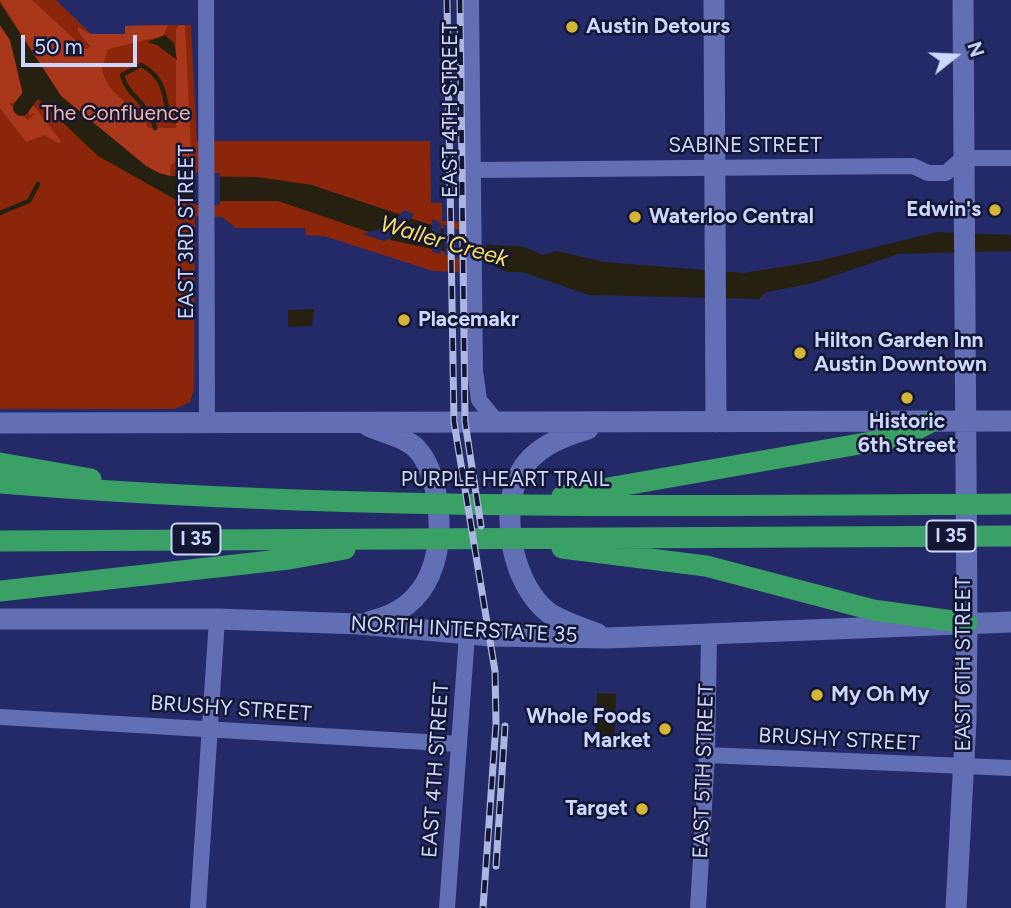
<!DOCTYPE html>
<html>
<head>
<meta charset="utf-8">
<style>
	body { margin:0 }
	#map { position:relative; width:1011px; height:908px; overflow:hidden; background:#242a67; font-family:Figtree,sans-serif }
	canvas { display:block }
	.north { position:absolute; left:920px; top:21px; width:70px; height:70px; -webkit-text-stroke:5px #131733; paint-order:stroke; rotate:72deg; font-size:19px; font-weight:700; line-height:28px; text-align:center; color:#cdd7fd }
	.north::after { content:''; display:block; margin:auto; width:24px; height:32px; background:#cdd7fd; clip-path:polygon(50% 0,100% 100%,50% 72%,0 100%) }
	.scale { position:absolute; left:21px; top:35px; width:116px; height:32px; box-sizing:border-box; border:4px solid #cdd7fd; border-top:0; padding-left:9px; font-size:21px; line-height:24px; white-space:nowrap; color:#cdd7fd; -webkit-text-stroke:5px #131733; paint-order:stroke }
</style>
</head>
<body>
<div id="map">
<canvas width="1011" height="908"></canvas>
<div class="north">N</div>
<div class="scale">50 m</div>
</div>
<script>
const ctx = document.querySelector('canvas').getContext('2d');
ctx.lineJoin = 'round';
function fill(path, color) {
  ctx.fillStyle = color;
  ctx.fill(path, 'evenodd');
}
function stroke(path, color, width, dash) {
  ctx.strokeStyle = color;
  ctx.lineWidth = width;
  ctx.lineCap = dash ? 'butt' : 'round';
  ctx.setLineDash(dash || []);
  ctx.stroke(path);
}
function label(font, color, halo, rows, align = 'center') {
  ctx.font = font + ' Figtree,sans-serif';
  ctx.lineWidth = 5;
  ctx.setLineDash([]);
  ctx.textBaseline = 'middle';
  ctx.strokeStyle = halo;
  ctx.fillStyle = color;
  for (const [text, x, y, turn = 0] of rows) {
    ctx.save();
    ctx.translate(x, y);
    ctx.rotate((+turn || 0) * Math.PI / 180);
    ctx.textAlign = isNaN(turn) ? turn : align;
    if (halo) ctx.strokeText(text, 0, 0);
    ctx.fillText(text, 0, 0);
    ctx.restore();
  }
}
const green = new Path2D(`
	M0,0H56L91,34H125V26L191,25L197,141H430L431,203H442V221L460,222L459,272L433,271L324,236L306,235L305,228H236L222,217L195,216L194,389L190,402L175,409H0Z`);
const forest = new Path2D(`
	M0,0H32L85,49L91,47L78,32V27L90,34H125V26L168,25L163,36L108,49L102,67C105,97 138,104 148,128H176V29L179,25H185L191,149L196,166L177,161L171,165L170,176L159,173L146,166L61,96Z
	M0,25L10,40L24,98L9,104L28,120L36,113L29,115L30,101L61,141L59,144L45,135L26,142L0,108Z`);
const water = new Path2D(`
	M0,3L61,96L146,166L159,173L170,176L257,177L312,185L491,245L522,246L543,255L557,251L604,262L743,273L818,261L937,232L1011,235V251L898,254L809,284L766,292L759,299L589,295L522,272H507L479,259L395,241L278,201H178L98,156L37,98L30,101L24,98L10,40L0,25Z
	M165,35L174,43L177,60L157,45L147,42Z
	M314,309L312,326L288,327V310Z
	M597,693L616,694L614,744L594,743Z`);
const pier = new Path2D(`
	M195,173H220V205H195Z
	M404,210L414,214L403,229L391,238L384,241L362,234L387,227Z
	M432,219L441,223V254L432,252Z
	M443,224L486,240L487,267L445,255Z`);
const stream = new Path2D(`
	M155,128C151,104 127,97 122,75L141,65C165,77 165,97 169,120L176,121
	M0,213L29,201L38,184`);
const canal = new Path2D(`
	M21,108L41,82`);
const minor = new Path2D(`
	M206,0L207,422
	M471,0L475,371L479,400L497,422
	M473,170L913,166L928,173H946L963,158H1011
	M0,717L459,744
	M707,755L1011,768
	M198,908L217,619
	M447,908L467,635
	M698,908L707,755L709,635`);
const tertiary = new Path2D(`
	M956,908L966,721L967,623`);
const secondary = new Path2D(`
	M714,0L716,422
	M963,0L967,623
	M0,423L1011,421
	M368,426C384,433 405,437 417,449C429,462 434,481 437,498C445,553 431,608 371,621
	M588,429C561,437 532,448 519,475C499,514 513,586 549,613C562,622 583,628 598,634
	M0,619H217L359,624L491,636L607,638L1011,622`);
const motorway = new Path2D(`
	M0,463L91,479
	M0,483C336,511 674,506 1011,504
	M562,496L888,439L912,432L929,423
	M0,541L1011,536
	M562,548L706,566L873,610L967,623
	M0,591L289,559L345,549`);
const rail = new Path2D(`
	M447,0L454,422L495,671L496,724L483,908
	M460,0L465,422L481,526
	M496,866L505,726`);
const markers = [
	[572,27,7,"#d5b535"],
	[995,210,7,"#d5b535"],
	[635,217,7,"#d5b535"],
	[404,320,7,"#d5b535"],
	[800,353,7,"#d5b535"],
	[907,398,7,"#d5b535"],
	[817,695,7,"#d5b535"],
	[665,729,7,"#d5b535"],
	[642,809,7,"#d5b535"]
];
const shields = [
	[951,536,49],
	[196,539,49]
];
const shieldNames = [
	["I 35",951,536],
	["I 35",196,539]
];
const poiNames = [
	["Austin Detours",586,27],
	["Edwin's",981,210,"right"],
	["Waterloo Central",649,217],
	["Placemakr",418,320],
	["Hilton Garden Inn",814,341],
	["Austin Downtown",814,365],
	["Historic",907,422,"center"],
	["6th Street",907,446,"center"],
	["My Oh My",831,695],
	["Whole Foods",651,717,"right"],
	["Market",651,741,"right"],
	["Target",628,809,"right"]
];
const streetNames = [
	["EAST 4TH STREET",451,110,-90],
	["SABINE STREET",745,146],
	["EAST 3RD STREET",187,232,-90],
	["PURPLE HEART TRAIL",505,480],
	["NORTH INTERSTATE 35",464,630,3],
	["EAST 6TH STREET",964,664,-90],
	["BRUSHY STREET",231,709,4],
	["BRUSHY STREET",839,740,3],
	["EAST 4TH STREET",436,770,-86],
	["EAST 5TH STREET",704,771,-88]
];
const parkNames = [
	["The Confluence",116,114]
];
const waterNames = [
	["Waller Creek",444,242,16]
];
fill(green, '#8c260b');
fill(forest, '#a9371b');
fill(water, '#25200f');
fill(pier, '#242a67');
stroke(stream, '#25200f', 4.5);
stroke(canal, '#25200f', 16);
stroke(minor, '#636fb4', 16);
stroke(tertiary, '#636fb4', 21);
stroke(secondary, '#636fb4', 21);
stroke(motorway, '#3aa065', 21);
stroke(rail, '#adb6e0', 7);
stroke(rail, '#131733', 4.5, [13]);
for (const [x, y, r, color] of markers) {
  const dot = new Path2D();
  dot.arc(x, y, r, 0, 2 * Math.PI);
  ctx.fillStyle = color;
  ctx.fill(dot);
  stroke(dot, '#131733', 2.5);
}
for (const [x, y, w] of shields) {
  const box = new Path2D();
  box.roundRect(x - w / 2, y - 15.5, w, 31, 5);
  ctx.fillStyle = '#131733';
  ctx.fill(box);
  stroke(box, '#cdd7fd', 2);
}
label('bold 19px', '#cdd7fd', null, shieldNames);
label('bold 21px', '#cdd7fd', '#131733', poiNames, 'left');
label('21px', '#cdd7fd', '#131733', streetNames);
label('21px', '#f2b5a6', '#131733', parkNames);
label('italic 23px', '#fbdb5c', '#131733', waterNames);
</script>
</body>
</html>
